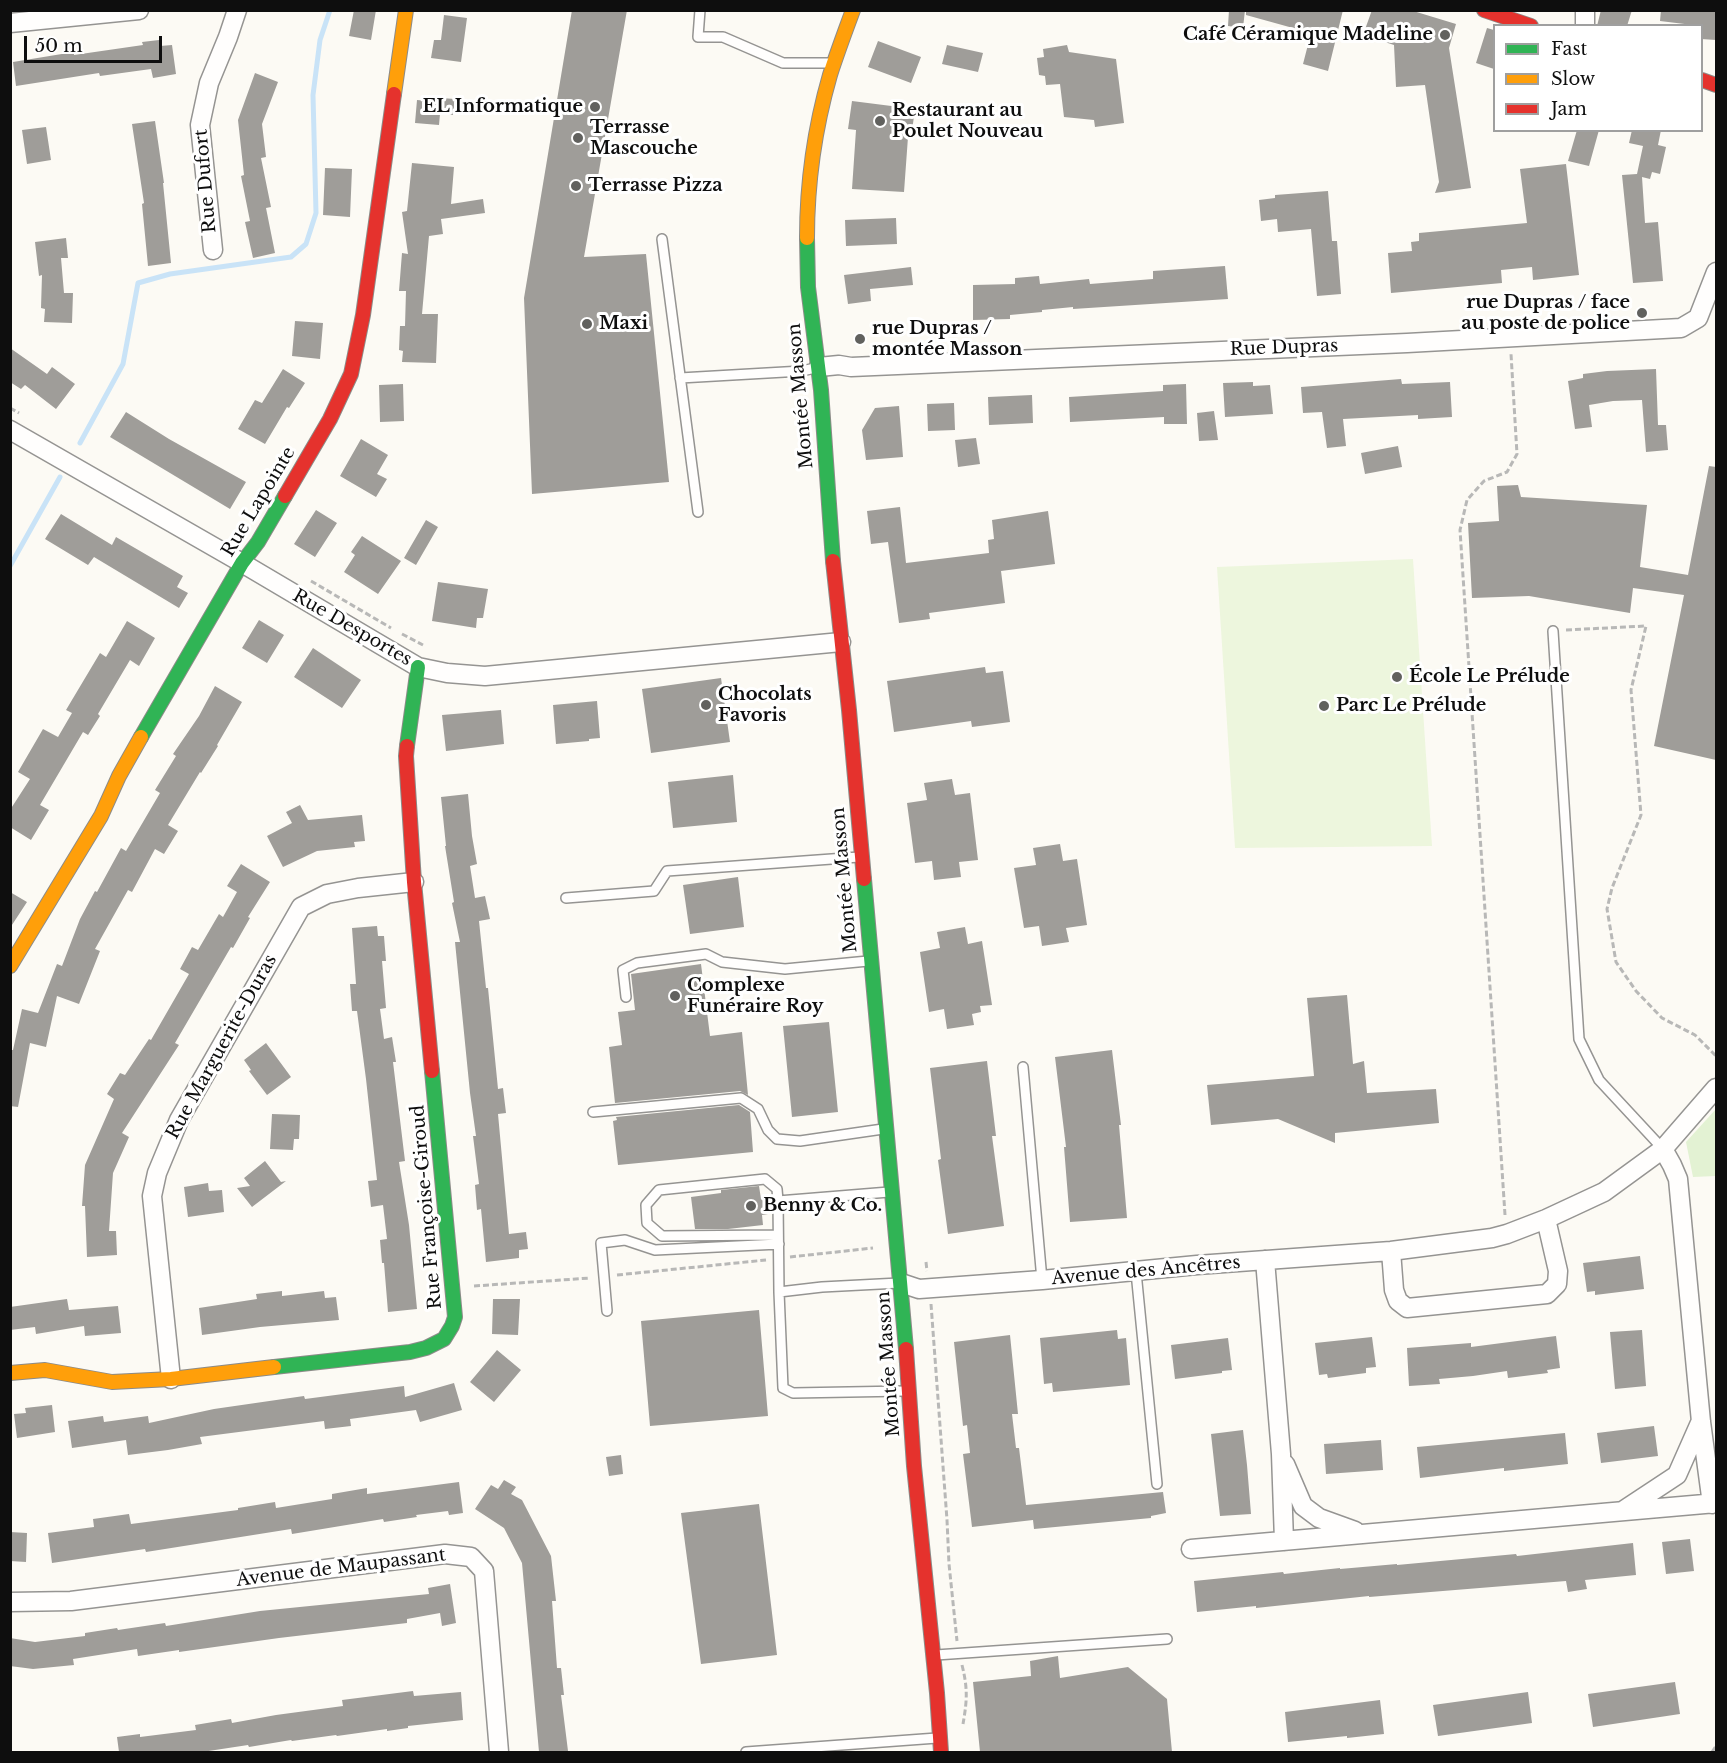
<!DOCTYPE html>
<html>
<head>
<meta charset="utf-8">
<style>
	body { margin:0 }
	#map { position:relative; width:1727px; height:1763px; overflow:hidden; background:#fcfaf4; font-family:"Libre Baskerville",serif }
	canvas { display:block }
	.frame { position:absolute; inset:0; border:12px solid #0e0e0e; pointer-events:none }
	.legend { position:absolute; left:1493px; top:24px; width:210px; height:108px; box-sizing:border-box; background:#fff; border:2px solid #9f9f9f; margin:0; padding:8px 10px; list-style:none; font-size:18px; color:#0e0e0e }
	.legend li { display:flex; align-items:center; gap:12px; height:30px }
	.legend b { width:30px; border:2px solid #9f9f9f }
	.scale { position:absolute; left:24px; top:36px; width:138px; height:27px; box-sizing:border-box; border:3px solid #0e0e0e; border-top:0; padding-left:8px; font-size:18px; line-height:21px; white-space:nowrap; color:#0e0e0e; -webkit-text-stroke:4px #fff; paint-order:stroke }
</style>
</head>
<body>
<div id="map">
<canvas width="1727" height="1763"></canvas>
<div class="frame"></div>
<ul class="legend">
<li><b style="height:8px;background:#30b455"></b>Fast</li>
<li><b style="height:8px;background:#ff9f0a"></b>Slow</li>
<li><b style="height:8px;background:#e5322d"></b>Jam</li>
</ul>
<div class="scale">50 m</div>
</div>
<script>
const ctx = document.querySelector('canvas').getContext('2d');
ctx.lineJoin = 'round';
function fill(path, color) {
  ctx.fillStyle = color;
  ctx.fill(path, 'evenodd');
}
function stroke(path, color, width, dash) {
  ctx.strokeStyle = color;
  ctx.lineWidth = width;
  ctx.lineCap = dash ? 'butt' : 'round';
  ctx.setLineDash(dash || []);
  ctx.stroke(path);
}
function label(font, color, halo, rows, align = 'center') {
  ctx.font = font + ' "Libre Baskerville",serif';
  ctx.lineWidth = 6;
  ctx.setLineDash([]);
  ctx.textBaseline = 'middle';
  ctx.strokeStyle = halo;
  ctx.fillStyle = color;
  for (const [text, x, y, turn = 0] of rows) {
    ctx.save();
    ctx.translate(x, y);
    ctx.rotate((+turn || 0) * Math.PI / 180);
    ctx.textAlign = isNaN(turn) ? turn : align;
    if (halo) ctx.strokeText(text, 0, 0);
    ctx.fillText(text, 0, 0);
    ctx.restore();
  }
}
const green = new Path2D(`
	M1716,1109V1176L1693,1177L1686,1142Z`);
const pitch = new Path2D(`
	M1413,559L1432,846L1235,848L1217,567Z`);
const stream = new Path2D(`
	M80,443L123,364L138,283L170,274L291,257L306,244L316,213L313,95L320,40L330,10
	M10,566L60,477`);
const building = new Path2D(`
	M354,10H376L371,40L349,36Z
	M572,10H627L584,257L646,254L669,482L532,494L524,298Z
	M1229,10H1245L1243,28L1228,26Z
	M1246,10H1343L1328,71L1303,64L1311,33L1246,15Z
	M1372,10H1410L1456,24L1449,48L1471,188L1435,193L1439,182L1425,85L1396,87L1394,45L1363,35Z
	M1601,10H1632L1627,26H1597Z
	M1661,10H1716V40L1701,39V26L1660,21Z
	M444,15L467,18L461,62L431,58L434,40H441Z
	M1487,28L1494,30V69L1476,63Z
	M159,40L160,46L172,45L176,74L153,78L151,69L100,76L99,73L16,86L13,62L74,52V55L143,45L142,42Z
	M878,41L921,57L911,83L868,67Z
	M947,45L983,53L978,72L942,64Z
	M1067,45L1069,52L1116,59L1124,123L1095,127L1094,120L1064,117L1060,84L1046,85L1045,76L1039,75L1037,58L1044,57L1043,49Z
	M255,73L278,82L262,124L266,157L261,158L271,207L266,208L275,253L253,258L245,222L250,221L241,176L244,175L238,120Z
	M441,98L455,99L453,115L440,114L439,125L415,123L417,100L441,102Z
	M852,101L915,109L911,138L908,137L904,192L852,189L856,130L848,129Z
	M155,121L164,183H163L171,263L148,266L142,204L144,203L132,124Z
	M46,127L51,160L27,164L22,130Z
	M1577,130H1599L1589,166L1568,161Z
	M1632,130H1661L1658,145L1666,147L1660,174L1652,172L1650,179L1642,177L1645,223L1658,222L1663,281L1633,283L1622,175L1637,174L1643,146L1629,143Z
	M412,163L454,167L451,204L483,199L485,213L441,219L443,234L429,236L422,314H438L436,363L402,362L403,351L399,350L400,326H405L406,291H399L402,253L408,254L402,212L407,211Z
	M1566,164L1579,275L1533,280L1532,267L1501,270L1502,283L1391,293L1388,253L1412,251L1411,242L1419,241V233L1527,223L1520,169Z
	M325,168L352,169L350,217L323,215Z
	M1328,191L1332,241H1337L1341,294L1317,296L1311,229L1278,232L1277,219L1261,221L1259,200L1275,198V195Z
	M896,218L897,244L846,246L845,220Z
	M66,238L68,258H61L64,293H73L72,323L44,322L45,309L41,308L42,275L39,276L35,242Z
	M1225,266L1228,299L1073,309V307L1042,310V312L1010,315V319L973,320V285L1015,284V278L1039,276L1040,284L1089,279L1090,284L1153,279V271Z
	M911,267L913,285L870,289L871,301L848,304L844,275Z
	M295,321L323,323L320,359L292,356Z
	M10,348L47,374L52,367L75,384L56,409L25,385L21,389L10,382Z
	M283,369L305,383L289,408L287,407L265,444L238,429L255,400L262,403Z
	M1656,369L1658,425H1666L1668,450L1646,452L1642,400L1613,401L1589,405L1592,427L1575,429L1568,381L1583,378V374L1607,371Z
	M1401,379L1402,384L1450,382L1452,417L1418,419V415L1343,419L1346,446L1327,448L1322,412L1303,413L1301,387Z
	M1253,382V386L1270,385L1273,414L1225,417L1223,383Z
	M403,384L404,421L380,422L379,385Z
	M1186,384L1187,424H1164V417L1070,422L1069,397L1163,391V385Z
	M1032,395L1033,423L989,425L988,397Z
	M954,403L955,430L928,431L927,404Z
	M899,406L903,457L866,460L862,430L875,408Z
	M1214,411L1218,440L1199,441L1197,413Z
	M126,412L169,439L246,482L230,509L110,437Z
	M976,438L980,464L958,467L955,440Z
	M361,439L388,455L377,474L387,479L376,497L340,476Z
	M1398,446L1402,467L1365,474L1361,453Z
	M1709,466L1716,467V760L1654,746L1684,595L1633,588L1630,613L1529,596L1472,598L1468,523L1499,521L1497,486L1518,485L1521,497L1647,505L1640,567L1688,575Z
	M900,507L906,563L989,553L988,540L994,539L992,520L1048,511L1055,564L1001,571L1005,603L929,613L930,619L899,623L888,542L871,544L867,511Z
	M316,510L337,523L315,557L294,544Z
	M61,514L112,545L116,537L183,576L177,587L188,593L179,608L94,557L88,565L45,539Z
	M426,520L438,527L416,565L404,558Z
	M362,536L401,561L378,594L344,572L355,555L351,552Z
	M438,582L488,589L483,618H477L476,628L432,621Z
	M259,620L284,635L267,663L242,648Z
	M127,621L155,638L139,666L130,660L98,714L100,716L88,735L83,732L40,805L49,810L31,840L10,827V810L30,779L18,772L43,729L58,737L72,713L66,710L100,653L106,657Z
	M313,648L361,680L342,708L294,677Z
	M985,667L986,673L1003,671L1010,722L972,727L971,721L894,732L887,681Z
	M721,678L730,742L651,753L642,689Z
	M215,686L242,702L217,745L218,746L201,773L200,772L168,825L178,831L164,854L155,849L132,892L128,890L95,949L100,951L79,1004L57,996L46,1047L30,1043L18,1107L10,1106V1050H13L22,1009L38,1013L57,964L62,966L80,919L95,891L97,892L121,848L126,851L160,793L155,790L176,756L173,754L199,716Z
	M597,701L600,738L589,739V741L556,744L553,705Z
	M501,710L504,744L446,751L442,715Z
	M733,775L737,822L673,828L668,782Z
	M952,779L955,795L970,793L978,860L959,862L961,877L934,880L932,861L915,863L907,803L927,800L924,783Z
	M468,794L472,836L477,864L470,866L475,898L485,896L490,919L479,921L486,988H488L498,1089L503,1088L506,1113L498,1114L509,1234L526,1232L528,1249L519,1250V1258L486,1262L481,1209L477,1210L475,1185L479,1184L473,1136H476L470,1093L455,942H460L452,903L454,902L445,846H446L441,797Z
	M300,805L308,820L362,815L365,841L354,842L355,847L317,851L283,867L267,836L292,823L286,812Z
	M1060,844L1063,861L1077,859L1087,925L1066,928L1069,942L1042,946L1039,926L1024,928L1014,868L1036,865L1033,848Z
	M241,864L270,882L248,917L250,918L233,948L231,947L175,1043L179,1045L122,1133L129,1137L113,1173L109,1231H116L117,1255L87,1257L85,1206H82L85,1165L114,1099L107,1094L120,1073L125,1075L149,1039L151,1040L189,974L180,969L192,947L198,950L219,914L223,917L237,892L227,886Z
	M738,877L744,927L690,934L683,885Z
	M10,892L27,902L10,928Z
	M377,926L378,936H384L386,961H382L386,1008L380,1009L384,1039L392,1037L396,1062H393L405,1161L399,1162L409,1225L417,1309L388,1312L384,1263H382L380,1240L387,1239L383,1205L371,1207L368,1181L377,1180L366,1079L357,1011H352L350,984H356L352,928Z
	M965,927L968,944L982,941L992,1005L980,1006L981,1012L972,1014L974,1025L947,1029L944,1009L929,1012L920,952L940,948L937,932Z
	M701,964L710,1036L742,1032L748,1095L740,1091L615,1103L609,1047L622,1045L618,1012L635,1010L631,974Z
	M1347,995L1353,1064L1364,1061L1367,1093L1436,1089L1439,1123L1335,1133V1143L1278,1119L1211,1125L1207,1085L1314,1076L1307,998Z
	M829,1022L838,1112L792,1117L783,1026Z
	M266,1043L291,1077L267,1095L249,1071L251,1070L244,1060Z
	M1112,1050L1121,1125H1119L1127,1218L1070,1222L1064,1147H1066L1055,1057Z
	M987,1061L996,1136H992L1004,1226L948,1234L938,1160L941,1159L930,1068Z
	M739,1105L750,1112L753,1152L618,1165L613,1121L617,1120L616,1117Z
	M272,1114L300,1115L299,1139H294L293,1150L270,1149Z
	M265,1161L281,1182L286,1181L252,1207L237,1188L250,1186L244,1178Z
	M208,1183L209,1191L222,1190L224,1212L188,1217L184,1187Z
	M759,1186L761,1199L767,1198L768,1214L762,1215L763,1225L728,1229H695L691,1197L721,1193V1190Z
	M1640,1256L1644,1289L1595,1295V1291L1587,1292L1583,1263Z
	M282,1291V1296L324,1291L325,1298L336,1297L339,1320L260,1327L202,1335L199,1308L257,1299L256,1294Z
	M67,1299L69,1310L118,1306L121,1333L85,1336L84,1326L36,1334L35,1327L10,1330V1307Z
	M493,1299H520L518,1335L492,1334Z
	M759,1310L768,1416L650,1426L641,1321Z
	M1117,1330L1118,1339L1126,1338L1130,1385L1053,1392L1052,1383L1044,1384L1040,1338Z
	M1642,1330L1646,1386L1615,1389L1610,1332Z
	M1010,1335L1018,1414H1012L1016,1448H1019L1026,1505L1163,1492L1166,1513L1151,1516V1518L1034,1529L1033,1520L972,1527L963,1454L970,1453L967,1425L963,1426L954,1342Z
	M1556,1336L1560,1368L1547,1370L1548,1373L1508,1378L1507,1371L1473,1376L1439,1379L1440,1384L1409,1386L1407,1348L1471,1343V1347Z
	M1372,1337L1376,1367L1366,1368V1373L1328,1378L1327,1374L1319,1375L1315,1343Z
	M1228,1338L1232,1370L1222,1371V1373L1175,1379L1171,1345Z
	M497,1350L521,1370L494,1402L470,1382Z
	M454,1383L462,1410L420,1422L416,1410L350,1419L351,1426L325,1429L324,1421L200,1437L202,1444L168,1450L128,1455L126,1440L72,1448L68,1421L103,1416L104,1422L148,1416L149,1423L214,1409L304,1396L305,1399L404,1386L405,1397Z
	M52,1405L55,1432L17,1438L14,1414L26,1413L25,1408Z
	M1654,1426L1658,1456L1601,1463L1597,1433Z
	M1243,1430L1247,1465L1251,1514L1220,1516L1211,1434Z
	M1565,1433L1568,1464L1504,1471V1468L1420,1478L1417,1447Z
	M1381,1440L1383,1470L1326,1474L1324,1444Z
	M621,1455L623,1474L609,1476L606,1457Z
	M504,1480L516,1487L511,1494L522,1500L551,1556L556,1601H552L557,1668H561L564,1695H561L568,1751L539,1752L522,1563L504,1528L475,1509L491,1485L498,1489Z
	M459,1482L463,1513L449,1515L448,1511L416,1515L417,1517L384,1522L383,1519L292,1534L291,1529L146,1552L145,1549L52,1563L48,1533L94,1527L93,1519L129,1514L131,1524L238,1510V1508L275,1502L276,1508L332,1499V1494L367,1488V1494Z
	M759,1504L777,1655L701,1664L681,1513Z
	M10,1532L27,1533L26,1562L10,1561Z
	M1690,1539L1694,1571L1666,1574L1662,1542Z
	M1633,1543L1636,1575L1585,1580L1587,1589L1568,1592L1566,1581L1369,1597V1596L1256,1608V1606L1197,1612L1194,1581L1283,1572L1284,1574L1340,1568V1569L1397,1564V1565L1516,1554L1517,1556Z
	M450,1584L456,1623L442,1626L440,1613L407,1619V1623L279,1638L179,1652V1650L138,1656L137,1649L73,1659L74,1665L33,1669L10,1666V1638L35,1642L85,1636V1633L117,1628L118,1630L165,1623L166,1626L260,1611L429,1594L428,1588Z
	M1058,1656L1060,1678L1128,1667L1167,1699L1172,1752H980L973,1682L1031,1676L1030,1661Z
	M1675,1682L1680,1714L1593,1727L1588,1694Z
	M413,1691L414,1696L461,1692L463,1720L408,1726V1728L387,1731V1729L337,1736L336,1735L292,1741L291,1740L249,1747L248,1745L202,1752H119L117,1737L140,1734V1737L196,1730L195,1725L231,1719L232,1723L276,1715L343,1706L342,1700Z
	M1528,1692L1532,1723L1438,1736L1433,1705Z
	M1380,1700L1384,1734L1347,1738V1736L1288,1742L1285,1712Z`);
const path = new Path2D(`
	M10,408L19,413
	M311,581L391,628
	M1566,630L1646,626L1631,690L1641,815L1612,888L1607,909L1616,962L1636,991L1662,1018L1695,1035L1716,1056
	M402,634L423,645
	M1505,1215L1460,530L1467,500L1484,481L1507,472L1517,454L1511,354
	M790,1257L873,1248
	M926,1262L927,1271
	M617,1275L766,1260
	M474,1286L590,1278
	M931,1304L947,1520L949,1564L957,1641
	M962,1665C968,1689 967,1701 963,1724
	M1712,1752L1716,1746`);
const lane = new Path2D(`
	M700,10L698,37H723L783,63H832
	M662,239L698,512
	M680,378L802,371L815,368
	M1553,631L1579,1039L1599,1080L1663,1149
	M566,898L654,891L667,871L859,857
	M626,997L623,970L637,963L706,954L722,962L785,969L868,961
	M1023,1067L1042,1280
	M593,1112L741,1098L758,1109L768,1130L777,1139L800,1141L883,1129
	M778,1201L777,1189L765,1179L659,1190L646,1205L647,1223L662,1236L778,1235
	M1136,1272L1157,1484
	M899,1283L822,1287L779,1292L783,1388L793,1393L905,1391
	M779,1292L778,1201L889,1192
	M607,1311L601,1243L625,1240L655,1250L779,1244
	M936,1655L1167,1639
	M746,1752L937,1738`);
const street = new Path2D(`
	M1585,10V26
	M10,23L139,10
	M213,250L200,125L209,83L228,37L237,10
	M819,367L839,365L851,367L1407,343L1681,328L1698,318L1716,272
	M10,430L242,563L418,667L447,673L485,676L841,642
	M1663,1149L1672,1165L1678,1179L1701,1422L1712,1504
	M1391,1251L1394,1290L1398,1301L1407,1308L1547,1294L1557,1284L1558,1271L1546,1219
	M1265,1260L1281,1454L1284,1541
	M901,1283L919,1289L1042,1280L1197,1265L1391,1251L1492,1238L1507,1234L1546,1219L1604,1192L1663,1149L1716,1088
	M171,1379L152,1196L157,1173L179,1120L301,907L327,894L358,888L414,882
	M1285,1464L1303,1506L1319,1518L1355,1531
	M1624,1510L1677,1475L1700,1423
	M1191,1549L1716,1503
	M10,1602L71,1601L445,1554L471,1557L484,1571L499,1752`);
const fast = new Path2D(`
	M807,238L808,287L821,390L833,561
	M141,737L242,563L258,542L285,496
	M407,746L418,667
	M864,879L906,1349
	M274,1367L410,1352L426,1348L444,1339L452,1326L455,1317L432,1071`);
const slow = new Path2D(`
	M394,94L406,10
	M807,238C807,184 815,127 830,75C837,53 845,32 853,10
	M10,966L101,816L119,776L141,737
	M10,1373L45,1370L112,1382L171,1379L274,1367`);
const jam = new Path2D(`
	M1484,10L1531,26
	M1702,80L1716,85
	M285,496L330,419L351,374L363,315L394,94
	M833,561L849,710L864,879
	M407,746L406,756L414,882L432,1071
	M906,1349L914,1466L937,1693L941,1752`);
const markers = [
	[1445,35,6,"#61615e"],
	[595,107,6,"#61615e"],
	[880,121,6,"#61615e"],
	[578,138,6,"#61615e"],
	[576,186,6,"#61615e"],
	[1642,313,6,"#61615e"],
	[587,324,6,"#61615e"],
	[860,339,6,"#61615e"],
	[1397,677,6,"#61615e"],
	[706,705,6,"#61615e"],
	[1324,706,6,"#61615e"],
	[675,996,6,"#61615e"],
	[751,1206,6,"#61615e"]
];
const poiNames = [
	["Café Céramique Madeline",1433,35,"right"],
	["EL Informatique",583,107,"right"],
	["Restaurant au",892,111],
	["Poulet Nouveau",892,132],
	["Terrasse",590,128],
	["Mascouche",590,149],
	["Terrasse Pizza",588,186],
	["rue Dupras / face",1630,303,"right"],
	["au poste de police",1630,324,"right"],
	["Maxi",599,324],
	["rue Dupras /",872,329],
	["montée Masson",872,350],
	["École Le Prélude",1409,677],
	["Chocolats",718,695],
	["Favoris",718,716],
	["Parc Le Prélude",1336,706],
	["Complexe",687,986],
	["Funéraire Roy",687,1007],
	["Benny & Co.",763,1206]
];
const streetNames = [
	["Rue Dufort",206,181,-95],
	["Rue Dupras",1284,348,-2],
	["Montée Masson",801,396,-95],
	["Rue Lapointe",259,502,-59],
	["Rue Desportes",352,628,30],
	["Montée Masson",845,880,-95],
	["Rue Marguerite-Duras",222,1047,-61],
	["Rue Françoise-Giroud",427,1207,-95],
	["Avenue des Ancêtres",1146,1271,-5],
	["Montée Masson",889,1364,-94],
	["Avenue de Maupassant",341,1568,-7]
];
fill(green, '#e3f2d3');
fill(pitch, '#edf6dd');
stroke(stream, '#c9e3f7', 5);
fill(building, '#9f9d99');
stroke(lane, '#959492', 12);
stroke(street, '#959492', 21);
stroke(fast, '#8c8b88', 16);
stroke(slow, '#8c8b88', 16);
stroke(jam, '#8c8b88', 16);
stroke(path, '#b8b8b7', 3, [6, 3]);
stroke(lane, '#fffefd', 9);
stroke(street, '#fffefd', 18);
stroke(fast, '#30b455', 14);
stroke(slow, '#ff9f0a', 14);
stroke(jam, '#e5322d', 14);
for (const [x, y, r, color] of markers) {
  const dot = new Path2D();
  dot.arc(x, y, r, 0, 2 * Math.PI);
  ctx.fillStyle = color;
  ctx.fill(dot);
  stroke(dot, '#fff', 2);
}
label('bold 18px', '#0e0e0e', '#fff', poiNames, 'left');
label('18px', '#0e0e0e', '#fff', streetNames);
</script>
</body>
</html>
